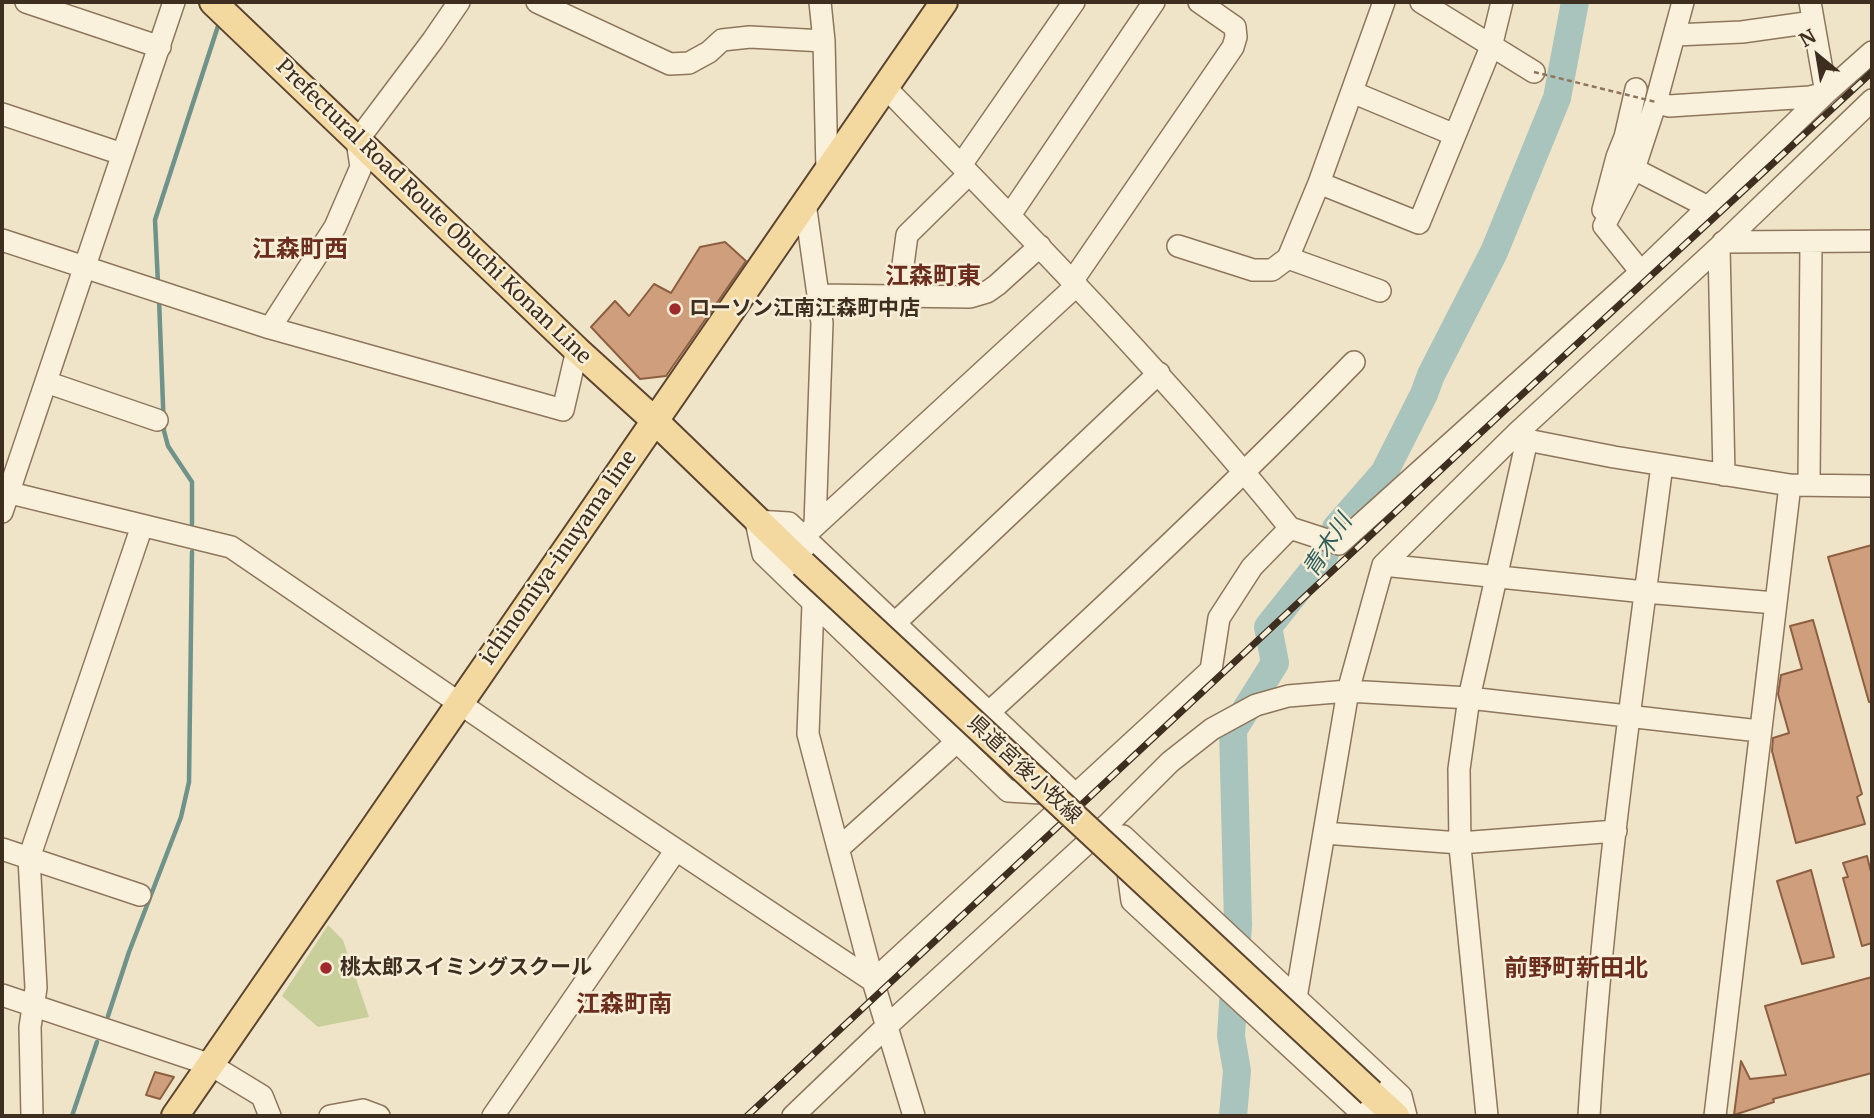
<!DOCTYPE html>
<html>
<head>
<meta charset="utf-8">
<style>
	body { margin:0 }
	#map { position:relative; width:1874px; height:1118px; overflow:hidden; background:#f0e4c8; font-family:Merriweather,serif }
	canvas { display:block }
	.frame { position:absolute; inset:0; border:4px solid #3d2e20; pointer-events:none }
	.north { position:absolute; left:1783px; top:21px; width:70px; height:70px; -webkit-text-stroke:5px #f7eed8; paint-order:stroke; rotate:330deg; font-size:19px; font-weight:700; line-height:28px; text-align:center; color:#3d2e20 }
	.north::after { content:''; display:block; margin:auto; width:24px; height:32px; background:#3d2e20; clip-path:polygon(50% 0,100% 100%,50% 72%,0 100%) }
</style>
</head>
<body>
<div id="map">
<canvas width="1874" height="1118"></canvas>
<div class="frame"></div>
<div class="north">N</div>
</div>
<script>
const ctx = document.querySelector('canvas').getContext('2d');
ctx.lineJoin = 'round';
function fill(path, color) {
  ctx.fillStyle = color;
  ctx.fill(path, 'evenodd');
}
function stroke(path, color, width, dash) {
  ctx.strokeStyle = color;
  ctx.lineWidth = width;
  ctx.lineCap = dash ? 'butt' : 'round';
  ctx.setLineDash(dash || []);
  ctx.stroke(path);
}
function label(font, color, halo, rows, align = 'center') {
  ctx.font = font + ' Merriweather,"Noto Sans JP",serif';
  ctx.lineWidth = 5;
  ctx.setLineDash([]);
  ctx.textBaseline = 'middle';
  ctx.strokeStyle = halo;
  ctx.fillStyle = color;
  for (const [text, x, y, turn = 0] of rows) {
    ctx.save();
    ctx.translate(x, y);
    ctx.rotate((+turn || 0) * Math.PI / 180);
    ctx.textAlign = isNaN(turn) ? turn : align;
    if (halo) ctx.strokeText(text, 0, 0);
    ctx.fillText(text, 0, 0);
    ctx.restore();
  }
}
const green = new Path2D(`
	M328,925L343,940L369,1017L318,1027L282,996Z`);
const stream = new Path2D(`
	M158,284L155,220L219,23
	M159,299L164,431L168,446L192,482V524
	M108,1016L129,952L181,817L189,782L192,552
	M72,1116L97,1042`);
const river = new Path2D(`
	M1233,1116L1237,1071L1231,1036L1238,924L1233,730L1275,663L1268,627L1323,558L1336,528L1384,473L1424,394L1431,375L1494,252L1557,98L1575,2`);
const building = new Path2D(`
	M725,242L746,261L666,376L640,379L591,327L615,301L629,316L654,284L671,293L700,247Z
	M1872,545V702H1869L1828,557Z
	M1813,620L1862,794L1857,797L1865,824L1796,843L1772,751L1773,738L1789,733L1778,694L1781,675L1802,669L1790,626Z
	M1867,856L1872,876V943L1862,946L1843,878L1848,877L1843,863Z
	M1811,870L1834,957L1802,964L1777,881Z
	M1872,977V1073L1773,1099L1774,1102L1734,1115L1741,1061L1750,1079L1786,1075L1765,1006Z
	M155,1072L174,1077L160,1099L146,1095Z`);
const minor = new Path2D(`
	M26,2L160,47
	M537,2L670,64L689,63L709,52L722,40L750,37L824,41
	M820,2L824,41L827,171
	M1384,2L1319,183L1419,223L1491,47L1502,2
	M1421,2L1534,72
	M1683,2L1656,102L1669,106L1810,97L1826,93
	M1810,2L1826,93
	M1675,35L1742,32L1813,22
	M1352,92L1455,135
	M1656,102L1634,169L1604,226L1641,272L1826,93L1872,52
	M2,114L122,154
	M961,165L1074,2
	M1634,169L1708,207
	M1319,183L1288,258L1380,291
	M805,203L822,323L815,525
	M1603,210L1617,157L1625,137L1636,89
	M1010,215L1154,2
	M2,240L270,328L563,410L577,350
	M1723,242L1872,241
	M1178,246L1253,270H1272L1288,258
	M1719,247L1724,475
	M1073,280L1233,47L1236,37L1235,27L1199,2
	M818,295L970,297L987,292L997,285L1040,246
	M899,295L907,235L969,174
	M270,328L335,227L361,167L357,141L433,40L459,2
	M46,382L157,420
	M1518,432L1527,440L1614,457L1790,485L1872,486
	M1809,485L1811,242
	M2,491L231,547L579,785L873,981
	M2,512L174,2
	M756,521L789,523L1076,795L1008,791L763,554Z
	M1290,528L1339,544L1641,272
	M803,537L1077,285
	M1383,565L1645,592L1775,603
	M813,604L808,734L873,981L914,1116
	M895,623L1159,373
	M1324,833L1460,843L1616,831
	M839,848C1015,690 1189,531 1354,362
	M2,849L140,895
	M873,981L1211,670L1219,618L1252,567L1290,528C1164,372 1024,230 884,86
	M2,995L211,1065L262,1096L270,1116
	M1296,998L1348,691L1383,565L1518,432L1719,247L1872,100
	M32,1116L30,1027L36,988L29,858L142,526
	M330,1116L363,1110L379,1116
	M493,1116L676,850
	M793,1116L887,1026L1109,823L1170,762L1212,729L1256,705L1288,696L1348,691L1469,698L1759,731
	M1365,1116L1132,901L1123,836L1401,1096L1406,1116
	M1487,1116L1460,847L1459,769L1469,698L1527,440
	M1589,1116C1602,898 1634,681 1662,465
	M1715,1116L1790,485`);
const major = new Path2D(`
	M213,2L577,350L654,420L803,564
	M1371,1093L1396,1116
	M175,1116L944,2`);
const rail = new Path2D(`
	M747,1116L1502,413L1872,72`);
const pathBridge = new Path2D(`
	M1534,72L1656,102`);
const majorBridge = new Path2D(`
	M803,564L1371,1093`);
const markers = [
	[675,309,7,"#9e2a2b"],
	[326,968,7,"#9e2a2b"]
];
const streetNames = [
	["Prefectural Road Route Obuchi Konan Line",433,212,44],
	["ichinomiya-inuyama line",559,558,-55],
	["県道宮後小牧線",1024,770,43]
];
const poiNames = [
	["ローソン江南江森町中店",689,309],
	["桃太郎スイミングスクール",340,968]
];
const waterNames = [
	["青木川",1328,546,-57]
];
const quarterNames = [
	["江森町西",300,250],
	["江森町東",933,277],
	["前野町新田北",1576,969],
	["江森町南",624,1005]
];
fill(green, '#c9cf9b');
stroke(stream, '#6f938a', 4.5);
stroke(river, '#a9c4bc', 28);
fill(building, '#cf9f7d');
stroke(building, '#8d5f41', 2);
stroke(minor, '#8d765c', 24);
stroke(major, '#5b4430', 30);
stroke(minor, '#faf1dc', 21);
stroke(major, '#f3d9a0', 26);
stroke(rail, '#3d2e20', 7);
stroke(rail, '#f7eed8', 4.5, [13]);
stroke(majorBridge, '#5b4430', 30, []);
stroke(pathBridge, '#8d765c', 2.5, [5, 3.5]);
stroke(majorBridge, '#f3d9a0', 26);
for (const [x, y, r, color] of markers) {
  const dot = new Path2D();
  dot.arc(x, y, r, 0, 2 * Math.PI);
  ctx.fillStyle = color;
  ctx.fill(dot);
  stroke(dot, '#f7eed8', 2.5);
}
label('21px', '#3d2e20', '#f7eed8', streetNames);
label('bold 21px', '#3d2e20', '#f7eed8', poiNames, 'left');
label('italic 23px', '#2f5d5a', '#f7eed8', waterNames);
label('bold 24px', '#6b2e1e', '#f7eed8', quarterNames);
</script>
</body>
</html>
